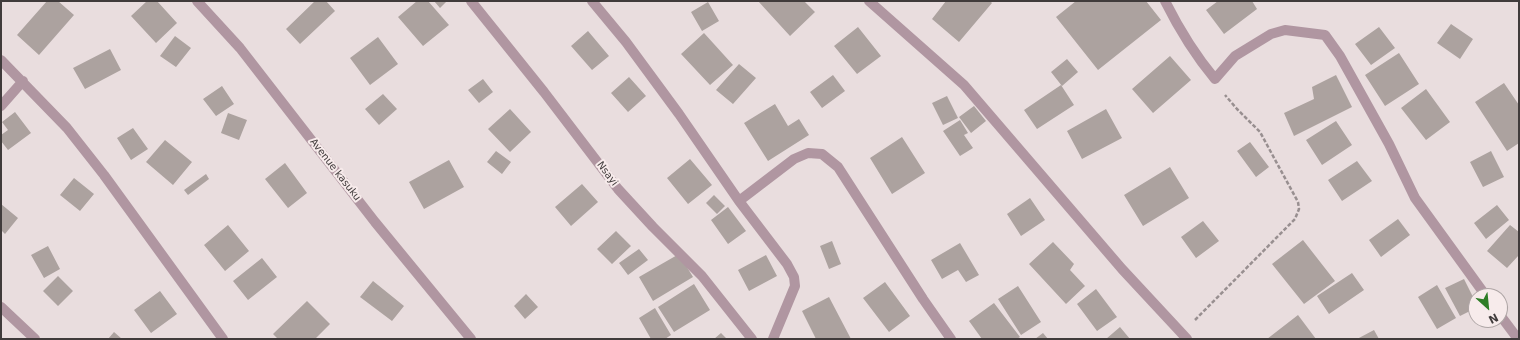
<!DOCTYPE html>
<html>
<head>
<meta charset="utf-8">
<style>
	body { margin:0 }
	#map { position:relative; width:1520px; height:340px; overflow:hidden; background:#e9ddde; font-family:"DejaVu Sans",sans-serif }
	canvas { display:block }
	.frame { position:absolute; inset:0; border:2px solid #403b3b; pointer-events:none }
	.north { position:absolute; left:1468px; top:288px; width:40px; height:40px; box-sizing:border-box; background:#f7ebeb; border:1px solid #aea5a5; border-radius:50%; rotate:153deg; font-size:11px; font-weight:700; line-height:16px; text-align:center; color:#403b3b }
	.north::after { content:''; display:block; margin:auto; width:14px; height:18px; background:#2e7d26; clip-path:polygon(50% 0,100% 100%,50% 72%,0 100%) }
</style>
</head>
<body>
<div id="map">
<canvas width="1520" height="340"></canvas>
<div class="frame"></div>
<div class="north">N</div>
</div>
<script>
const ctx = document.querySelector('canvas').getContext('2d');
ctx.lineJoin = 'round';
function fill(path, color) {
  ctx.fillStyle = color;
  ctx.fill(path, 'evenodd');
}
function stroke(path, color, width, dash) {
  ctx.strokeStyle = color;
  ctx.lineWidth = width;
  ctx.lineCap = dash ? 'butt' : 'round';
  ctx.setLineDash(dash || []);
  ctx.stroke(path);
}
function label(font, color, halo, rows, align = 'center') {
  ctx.font = font + ' "DejaVu Sans",sans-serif';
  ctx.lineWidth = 4;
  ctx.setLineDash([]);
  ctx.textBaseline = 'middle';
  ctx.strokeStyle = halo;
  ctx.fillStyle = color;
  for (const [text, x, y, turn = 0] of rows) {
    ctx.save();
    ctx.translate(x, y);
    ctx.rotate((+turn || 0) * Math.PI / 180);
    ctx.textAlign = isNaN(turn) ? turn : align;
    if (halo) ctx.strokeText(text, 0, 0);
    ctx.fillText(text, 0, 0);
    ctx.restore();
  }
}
const building = new Path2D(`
	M47,1H58L74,15L39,55L17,35Z
	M147,1H157L177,23L156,43L131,16Z
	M315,1H326L335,11L300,44L286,29Z
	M417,1H428L449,25L423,46L398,17Z
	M434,1H447L440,8Z
	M758,1H804L815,12L790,36Z
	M946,1H990L992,3L959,42L932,19Z
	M1076,1H1146L1161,20L1098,70L1056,17Z
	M1218,1H1252L1257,9L1224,34L1206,10Z
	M708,2L719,21L702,31L691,12Z
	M1451,24L1473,39L1460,59L1437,43Z
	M858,27L881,56L857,74L834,46Z
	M1379,27L1395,48L1371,65L1355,44Z
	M588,31L609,56L592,70L571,46Z
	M704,33L733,65L710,85L681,54Z
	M175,36L191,48L176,67L160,56Z
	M378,37L398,64L370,85L350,58Z
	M110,49L121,70L85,89L73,68Z
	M1399,53L1419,84L1385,106L1365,75Z
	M1170,56L1191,80L1153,113L1132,89Z
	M1067,59L1078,72L1062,86L1051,72Z
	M739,64L756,78L733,104L716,90Z
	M833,75L845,91L822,108L810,92Z
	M1336,75L1352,107L1294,136L1284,113L1314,99L1312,87Z
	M629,77L646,96L628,112L611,93Z
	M483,79L493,92L479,103L468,90Z
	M1504,83L1519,105V143L1507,151L1475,102Z
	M1061,85L1074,105L1037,129L1024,110Z
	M222,86L234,104L216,116L203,99Z
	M1426,89L1450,122L1426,140L1401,108Z
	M383,94L397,109L379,125L365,109Z
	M947,96L958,118L943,125L932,103Z
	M775,104L788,126L799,119L809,135L768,161L744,123Z
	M974,106L986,121L971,133L959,117Z
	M510,109L531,132L510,152L488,129Z
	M1106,109L1122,138L1082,159L1067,131Z
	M15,112L31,133L8,150L1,141V135L8,130L2,122Z
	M228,113L247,120L239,140L221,133Z
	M960,120L968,133L964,135L973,148L960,156L943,131Z
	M1336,121L1352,145L1322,165L1306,140Z
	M133,128L148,149L131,160L117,138Z
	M902,137L925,173L892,194L870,158Z
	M165,140L192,162L173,185L146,162Z
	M1250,142L1269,167L1256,177L1237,151Z
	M496,151L511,162L502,174L487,162Z
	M1491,151L1504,177L1483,187L1470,162Z
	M690,159L712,185L688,204L667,178Z
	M449,160L464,187L424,209L409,182Z
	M1357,161L1372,181L1342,201L1328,180Z
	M285,163L307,193L288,208L265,179Z
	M1170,167L1189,198L1143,226L1124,195Z
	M206,174L209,179L188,195L184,190Z
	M74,178L94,194L80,211L60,195Z
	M582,184L598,202L571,226L555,207Z
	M714,195L725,206L717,214L706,203Z
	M1030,198L1045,220L1021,236L1007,214Z
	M1,204L18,218L5,234L1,230Z
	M1497,205L1509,220L1486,239L1474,223Z
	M728,207L746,231L728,244L711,220Z
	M1398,219L1410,235L1381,257L1369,240Z
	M1203,221L1219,241L1196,258L1181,237Z
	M228,225L249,251L225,271L204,245Z
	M1510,225L1519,232V255L1507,268L1487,251Z
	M616,231L631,246L612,264L597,249Z
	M1303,240L1335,281L1304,304L1272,264Z
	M832,241L841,264L829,269L820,246Z
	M1053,242L1074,264L1070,270L1085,286L1066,304L1029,264Z
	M960,243L979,275L966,282L958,270L942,279L931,260Z
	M48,246L60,269L44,278L31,255Z
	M639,249L648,260L628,275L619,263Z
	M679,254L693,277L653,301L639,277Z
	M766,255L777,276L749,291L738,270Z
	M262,258L277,277L248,300L233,281Z
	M1352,273L1364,290L1329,314L1317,296Z
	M58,276L73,291L58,306L43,291Z
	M1464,279L1476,303V308L1460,316L1445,288Z
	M373,281L404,306L392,321L360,297Z
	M885,282L910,316L889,332L863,298Z
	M694,284L710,310L674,332L658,307Z
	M1437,285L1456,318L1437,329L1418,297Z
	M1018,286L1041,322L1021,335L998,299Z
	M1096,289L1117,317L1097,331L1077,304Z
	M160,291L177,314L151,333L134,310Z
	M526,294L538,307L525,319L514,306Z
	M829,297L851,339H816L802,311Z
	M307,301L330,324L315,339H278L273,334Z
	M994,303L1020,337L1017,339H982L969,321Z
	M655,308L671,335L665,339H651L639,318Z
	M1298,315L1316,339H1267Z
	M1120,327L1130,339H1106Z
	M1374,330L1379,339H1357Z
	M114,332L122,339H108Z
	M721,333L727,339H714Z
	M1043,333L1048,339H1035Z`);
const path = new Path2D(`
	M1195,320L1295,219L1299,209L1298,202L1260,132L1237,109L1225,95`);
const minor = new Path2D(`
	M197,1L240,48L375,222L471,339
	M471,1L544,92L618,189L653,227L702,276L752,339
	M592,1L626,42L679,114L739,201L787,264L794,277L795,286L773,339
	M869,1L964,85L1122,269L1187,339
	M1165,1C1179,29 1195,55 1215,79L1235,56L1271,34L1285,30L1325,35L1340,56L1389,144L1415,198L1486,296
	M1,60L67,128L104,175L223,339
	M1,106L23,81
	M739,201L794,159L808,153L822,154L838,167L923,299L951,339
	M1,307L35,339
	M1500,315L1518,339`);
const streetNames = [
	["Avenue kasuku",335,170,52],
	["Nsayi",607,174,53]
];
fill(building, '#aca29f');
stroke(path, '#988f90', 2.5, [4, 2]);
stroke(minor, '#b096a1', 10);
label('10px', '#403b3b', '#f7ebeb', streetNames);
</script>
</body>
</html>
